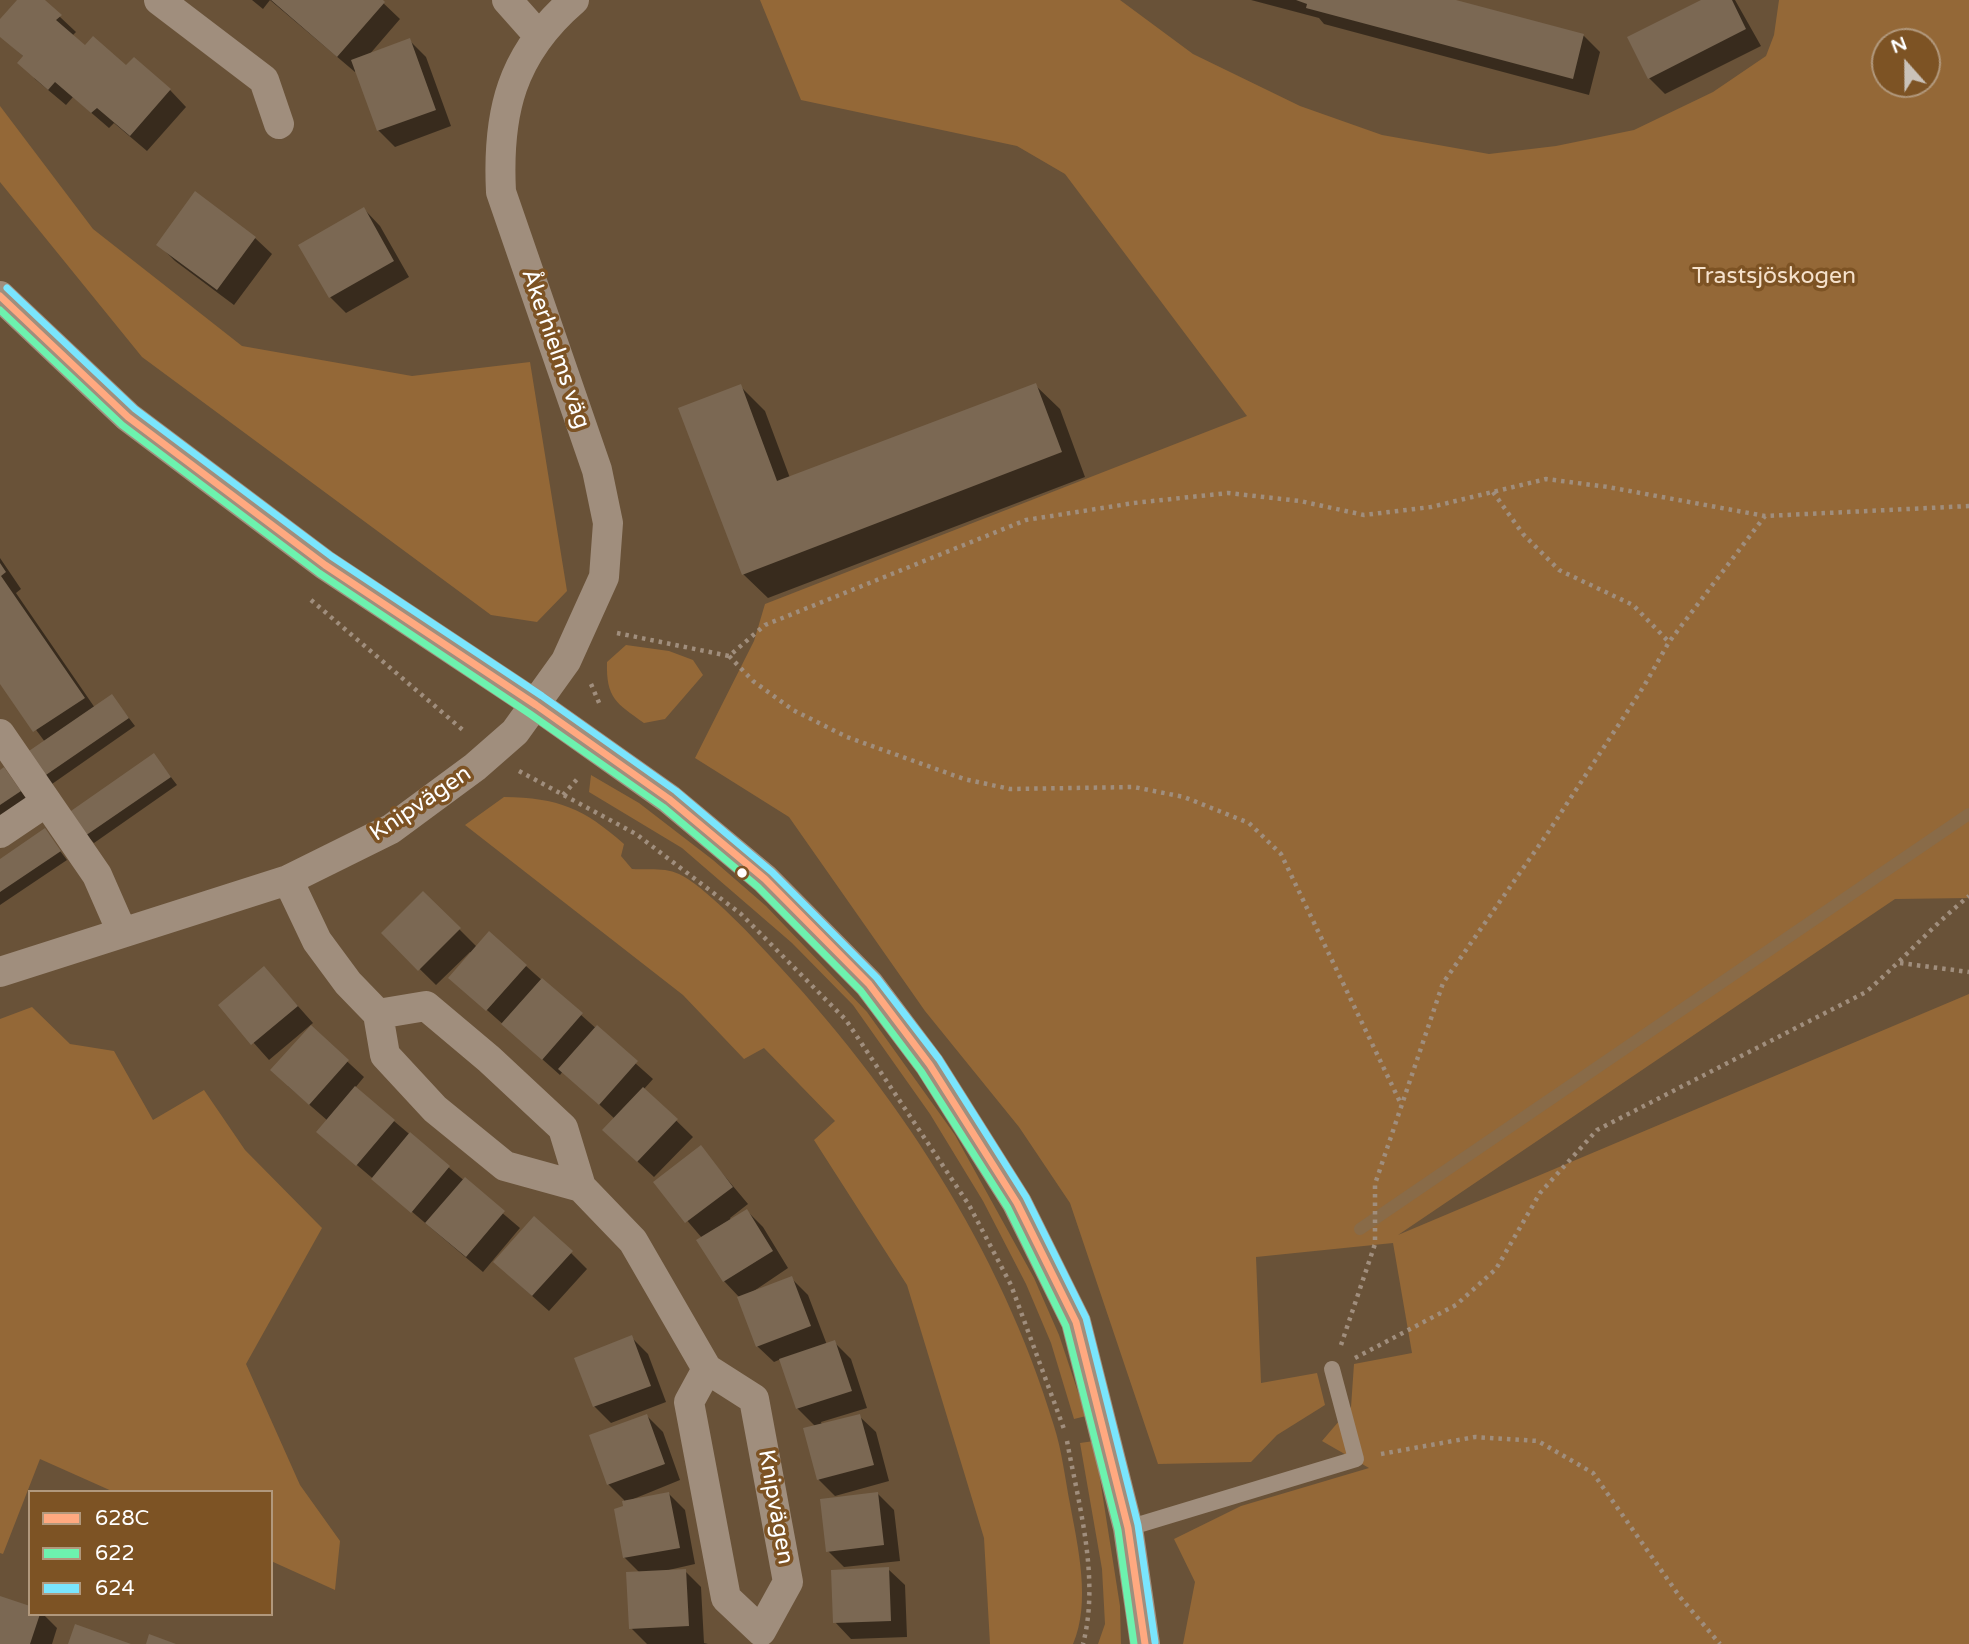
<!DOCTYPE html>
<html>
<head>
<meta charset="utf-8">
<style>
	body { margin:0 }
	#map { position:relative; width:1969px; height:1644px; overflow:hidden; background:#695238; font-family:"Varela Round",sans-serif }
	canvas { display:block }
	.legend { position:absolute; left:28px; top:1490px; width:245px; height:126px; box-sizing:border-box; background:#7d5324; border:2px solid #b1987c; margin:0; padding:9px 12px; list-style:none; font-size:21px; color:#fff }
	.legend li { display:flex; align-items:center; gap:14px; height:35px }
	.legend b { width:35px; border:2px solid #b1987c }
	.north { position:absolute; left:1871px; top:28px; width:70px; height:70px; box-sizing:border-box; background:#7d5324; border:2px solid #b1987c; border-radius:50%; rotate:339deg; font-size:19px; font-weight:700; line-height:28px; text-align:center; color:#fff }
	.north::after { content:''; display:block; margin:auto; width:24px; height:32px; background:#cac2b9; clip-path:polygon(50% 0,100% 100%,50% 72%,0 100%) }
</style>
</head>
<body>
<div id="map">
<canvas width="1969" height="1644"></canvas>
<ul class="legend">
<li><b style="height:9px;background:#ffa980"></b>628C</li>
<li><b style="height:9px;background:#6df2ae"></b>622</li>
<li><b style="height:9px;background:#7ae5fd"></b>624</li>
</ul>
<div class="north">N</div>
</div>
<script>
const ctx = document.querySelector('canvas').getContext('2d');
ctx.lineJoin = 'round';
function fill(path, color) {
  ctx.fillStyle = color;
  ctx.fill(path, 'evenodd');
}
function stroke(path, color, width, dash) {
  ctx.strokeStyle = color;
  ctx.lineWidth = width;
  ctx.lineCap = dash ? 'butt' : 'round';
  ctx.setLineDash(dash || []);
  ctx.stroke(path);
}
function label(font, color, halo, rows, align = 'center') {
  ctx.font = font + ' "Varela Round",sans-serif';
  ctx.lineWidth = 7;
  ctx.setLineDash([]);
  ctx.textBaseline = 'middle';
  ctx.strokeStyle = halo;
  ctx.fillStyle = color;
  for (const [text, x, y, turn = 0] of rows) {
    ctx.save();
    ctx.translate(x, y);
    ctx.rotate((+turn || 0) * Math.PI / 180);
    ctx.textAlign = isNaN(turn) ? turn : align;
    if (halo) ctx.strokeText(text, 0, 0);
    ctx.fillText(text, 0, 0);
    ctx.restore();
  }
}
const green = new Path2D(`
	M760,0H1120L1193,54L1300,106L1382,135L1489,154L1556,146L1634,130L1713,92L1766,56L1774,35L1779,0H1969V898L1895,899L1398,1235L1969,994V1644H1183L1195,1582L1174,1539L1241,1506L1369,1468L1322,1441L1351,1407L1354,1364L1412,1353L1393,1243L1256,1257L1261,1383L1317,1373L1325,1405L1277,1435L1251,1462L1158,1464L1070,1203L1019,1127L925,1011L789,817L695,758L754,641L765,604L1247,416L1065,174L1017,146L801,100ZM1885,42H1927V84H1885Z
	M0,106L93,229L242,346L412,376L530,362L567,591L537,622L491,615L142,357L0,182Z
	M626,645L669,651L693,660L703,675L665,719L644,723C616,703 606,698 607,662Z
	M591,775L639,803L713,860L766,906L867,1012L955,1135L1034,1278L1059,1335L1086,1416L1074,1419L1051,1343L1026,1284L983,1201L930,1114L853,1005L792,943L682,848L589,792Z
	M504,797C559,798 583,808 624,844L621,856L632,869C647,870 665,867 679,874C703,885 750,934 769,955C895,1089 1001,1249 1054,1426C1062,1451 1065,1478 1070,1504C1078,1547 1091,1603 1073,1644H990L984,1538L907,1285L814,1140L835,1121L764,1048L744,1059L683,995L465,825Z
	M32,1007L70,1044L114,1051L153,1120L204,1090L245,1150L322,1228L246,1364L300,1485L340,1541L335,1590L271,1561V1492H114L40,1459L3,1554L0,1553V1019Z
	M1094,1441L1120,1606L1121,1644H1098L1105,1624L1102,1569L1080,1443Z`);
const shadow = new Path2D(`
	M19,0H42L76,32L72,36L85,48L170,90L186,107L147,151L114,123L109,128L73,97L66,105L35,79L24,57L0,35V21Z
	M252,0H270L263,9Z
	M270,0H380L400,19L369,55L409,40L426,57L451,126L395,147L378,130L356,69L355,72Z
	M1251,0H1449L1584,36L1600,52L1589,95L1324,24L1319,18Z
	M1705,0H1735L1761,46L1665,94L1649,78Z
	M196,194L255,238L272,254L234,305L175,261L158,244Z
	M364,209L380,226L409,277L346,313L330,297Z
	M1035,385L1060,409L1085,477L768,598L743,574L740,386L765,411L790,478Z
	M0,558L21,589L16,593L95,708L112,696L135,726L52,784L44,776L45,742L0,681Z
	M154,755L177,785L94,843L86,835Z
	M4,769L27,799L0,817V771Z
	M44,830L67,860L0,905V861Z
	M423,893L477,947L526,966L653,1079L644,1089L693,1137L654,1177L621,1146L615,1119L563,1071L560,1075L451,978L472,954L470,952L436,985L383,933Z
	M264,968L313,1023L269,1060L220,1005Z
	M311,1028L364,1077L355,1088L520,1228L483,1272L318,1132L328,1121L288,1086Z
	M701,1148L748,1204L730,1218L731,1220L747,1211L763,1227L788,1268L748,1295L791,1278L808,1295L827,1345L834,1342L851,1359L867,1408L821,1422L822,1425L859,1416L876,1432L889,1481L835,1496L819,1480L806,1430L816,1427L797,1408L781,1359L774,1362L757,1346L740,1298L724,1281L702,1238L655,1183Z
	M571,1253L587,1269L549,1311L512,1278Z
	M631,1337L648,1354L666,1402L611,1423L594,1406Z
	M647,1416L663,1432L680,1480L626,1502L669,1494L685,1510L695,1564L660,1572L685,1571L701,1587L704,1643L708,1644H647L631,1628L640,1573L624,1557V1500L608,1484Z
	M878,1494L894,1510L900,1561L844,1567L828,1551Z
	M888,1569L905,1585L907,1637L851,1639L835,1622Z
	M0,1598L30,1614H43L57,1628L52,1644H0Z`);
const stream = new Path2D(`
	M1360,1229L1969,814`);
const building = new Path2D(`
	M17,0H45L62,15L56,20L85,45L93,36L126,65L134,57L171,89L130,136L97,108L91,113L55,82L48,90L17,63L23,56L0,37V19Z
	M271,0H383L385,2L337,57Z
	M1296,0H1456L1584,34L1573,79L1306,8L1307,4Z
	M1701,0H1732L1746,29L1648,79L1627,37Z
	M410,38L436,110L377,131L351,60Z
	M195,191L256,237L217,290L156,245Z
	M364,207L394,261L329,298L298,245Z
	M1036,383L1062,452L742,575L678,408L741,384L777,481Z
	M0,563L6,572L1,576L85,698L33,732L0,684Z
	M112,694L129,718L43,777L26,753Z
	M154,753L171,777L85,836L68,813Z
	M4,767L21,791L0,805V770Z
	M45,828L61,851L0,892V859Z
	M423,891L461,928L418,971L381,933Z
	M489,931L527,965L486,1011L448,978Z
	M264,966L298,1006L251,1045L218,1005Z
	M542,978L583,1013L542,1060L501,1024Z
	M311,1025L349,1060L309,1105L270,1070Z
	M597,1025L638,1061L599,1105L558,1069Z
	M355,1086L395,1120L356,1166L316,1132Z
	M643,1087L678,1119L637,1162L602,1130Z
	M410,1132L450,1166L411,1213L371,1179Z
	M701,1145L733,1187L685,1223L653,1182Z
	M465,1177L505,1211L466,1257L425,1223Z
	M747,1209L773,1251L723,1282L696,1240Z
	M534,1216L573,1251L532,1296L493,1262Z
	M792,1276L811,1326L756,1347L737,1297Z
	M632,1335L651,1386L593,1407L574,1358Z
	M835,1340L852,1391L796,1409L779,1359Z
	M647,1414L665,1464L607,1485L589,1435Z
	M860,1414L874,1465L817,1480L803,1428Z
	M669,1492L680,1548L623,1558L614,1509L623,1506L622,1501Z
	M878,1492L884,1545L826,1552L820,1499Z
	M889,1567L891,1621L833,1623L831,1570Z
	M686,1569L689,1626L629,1629L626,1572Z
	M0,1596L30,1606V1614H40L30,1644H0Z
	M75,1624L131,1644H68Z
	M149,1634L176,1644H146Z`);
const path = new Path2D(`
	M1493,492L1523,534L1559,570L1633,605L1669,642
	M311,600L464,731
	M617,633L729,656L765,625L1026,520L1134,503L1228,493L1300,501L1364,515L1431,507L1546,479L1608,487L1765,516
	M729,656L753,681L793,710L847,737L964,779L1010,789L1134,787L1184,797L1249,823L1281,854L1401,1104
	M591,684L600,705
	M519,771L636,834L741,914L846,1020L969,1205L1011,1285L1064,1429
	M563,795L579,777
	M1900,963L1969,972
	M1341,1345L1375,1244V1184L1443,983L1547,834L1644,686L1669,642L1765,516L1969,506
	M1355,1358L1456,1305L1496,1269L1540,1193L1597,1130L1866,992C1903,960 1931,927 1969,896
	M1067,1441C1079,1506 1100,1579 1083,1644
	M1381,1454L1475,1437L1538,1441L1593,1473L1680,1597L1720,1644`);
const service = new Path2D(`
	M1128,1528L1356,1459L1332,1369`);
const minor = new Path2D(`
	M159,0L264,80L279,124
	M507,0L539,36
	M0,296L128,417L325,565L536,705L669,799L765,879L869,984L930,1065L1017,1203L1076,1322L1128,1528L1145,1644
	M0,734L97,875L122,932
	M0,833L46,802
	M288,880L317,941L348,983L378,1014L426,1006L489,1059L563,1128L581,1187L633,1241L707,1369L689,1402L726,1598L761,1631L788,1582L754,1399L707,1369
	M0,972L288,880L391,829L475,767L515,732L566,661L604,577L608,523L597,470L501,192C497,113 511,54 574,0
	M378,1014L385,1055L435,1109L505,1166L581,1187`);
const bus1 = new Path2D(`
	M0,296L128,417L325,565L536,705L669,799L765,879L869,984L930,1065L1017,1203L1076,1322L1128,1528L1145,1644`);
const bus2 = new Path2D(`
	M0,310L122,425L319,573L530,714L663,807L758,887L861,991L921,1071L1008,1208L1066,1326L1118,1530L1134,1644`);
const bus3 = new Path2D(`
	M7,288L135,409L331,556L542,696L676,791L772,872L877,978L939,1059L1026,1197L1086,1318L1138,1525L1155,1642`);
const markers = [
	[742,873,6,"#fff"]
];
const parkNames = [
	["Trastsjöskogen",1774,277]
];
const streetNames = [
	["Åkerhielms väg",555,349,71],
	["Knipvägen",421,804,-34],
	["Knipvägen",775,1507,80]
];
fill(green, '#946837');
fill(shadow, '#0007');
stroke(stream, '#896b48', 12);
fill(building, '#7b6853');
stroke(path, '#a08e7d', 4.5, [3.5, 5]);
stroke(service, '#a08e7d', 16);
stroke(minor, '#a08e7d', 30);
stroke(bus1, '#ffa980', 7);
stroke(bus2, '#6df2ae', 7);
stroke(bus3, '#7ae5fd', 7);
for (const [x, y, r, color] of markers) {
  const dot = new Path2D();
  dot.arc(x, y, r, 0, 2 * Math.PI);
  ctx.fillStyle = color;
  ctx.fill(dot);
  stroke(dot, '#7d5324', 2.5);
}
label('23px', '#f5e1cb', '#7d5324', parkNames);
label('23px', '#fff', '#7d5324', streetNames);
</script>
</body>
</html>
